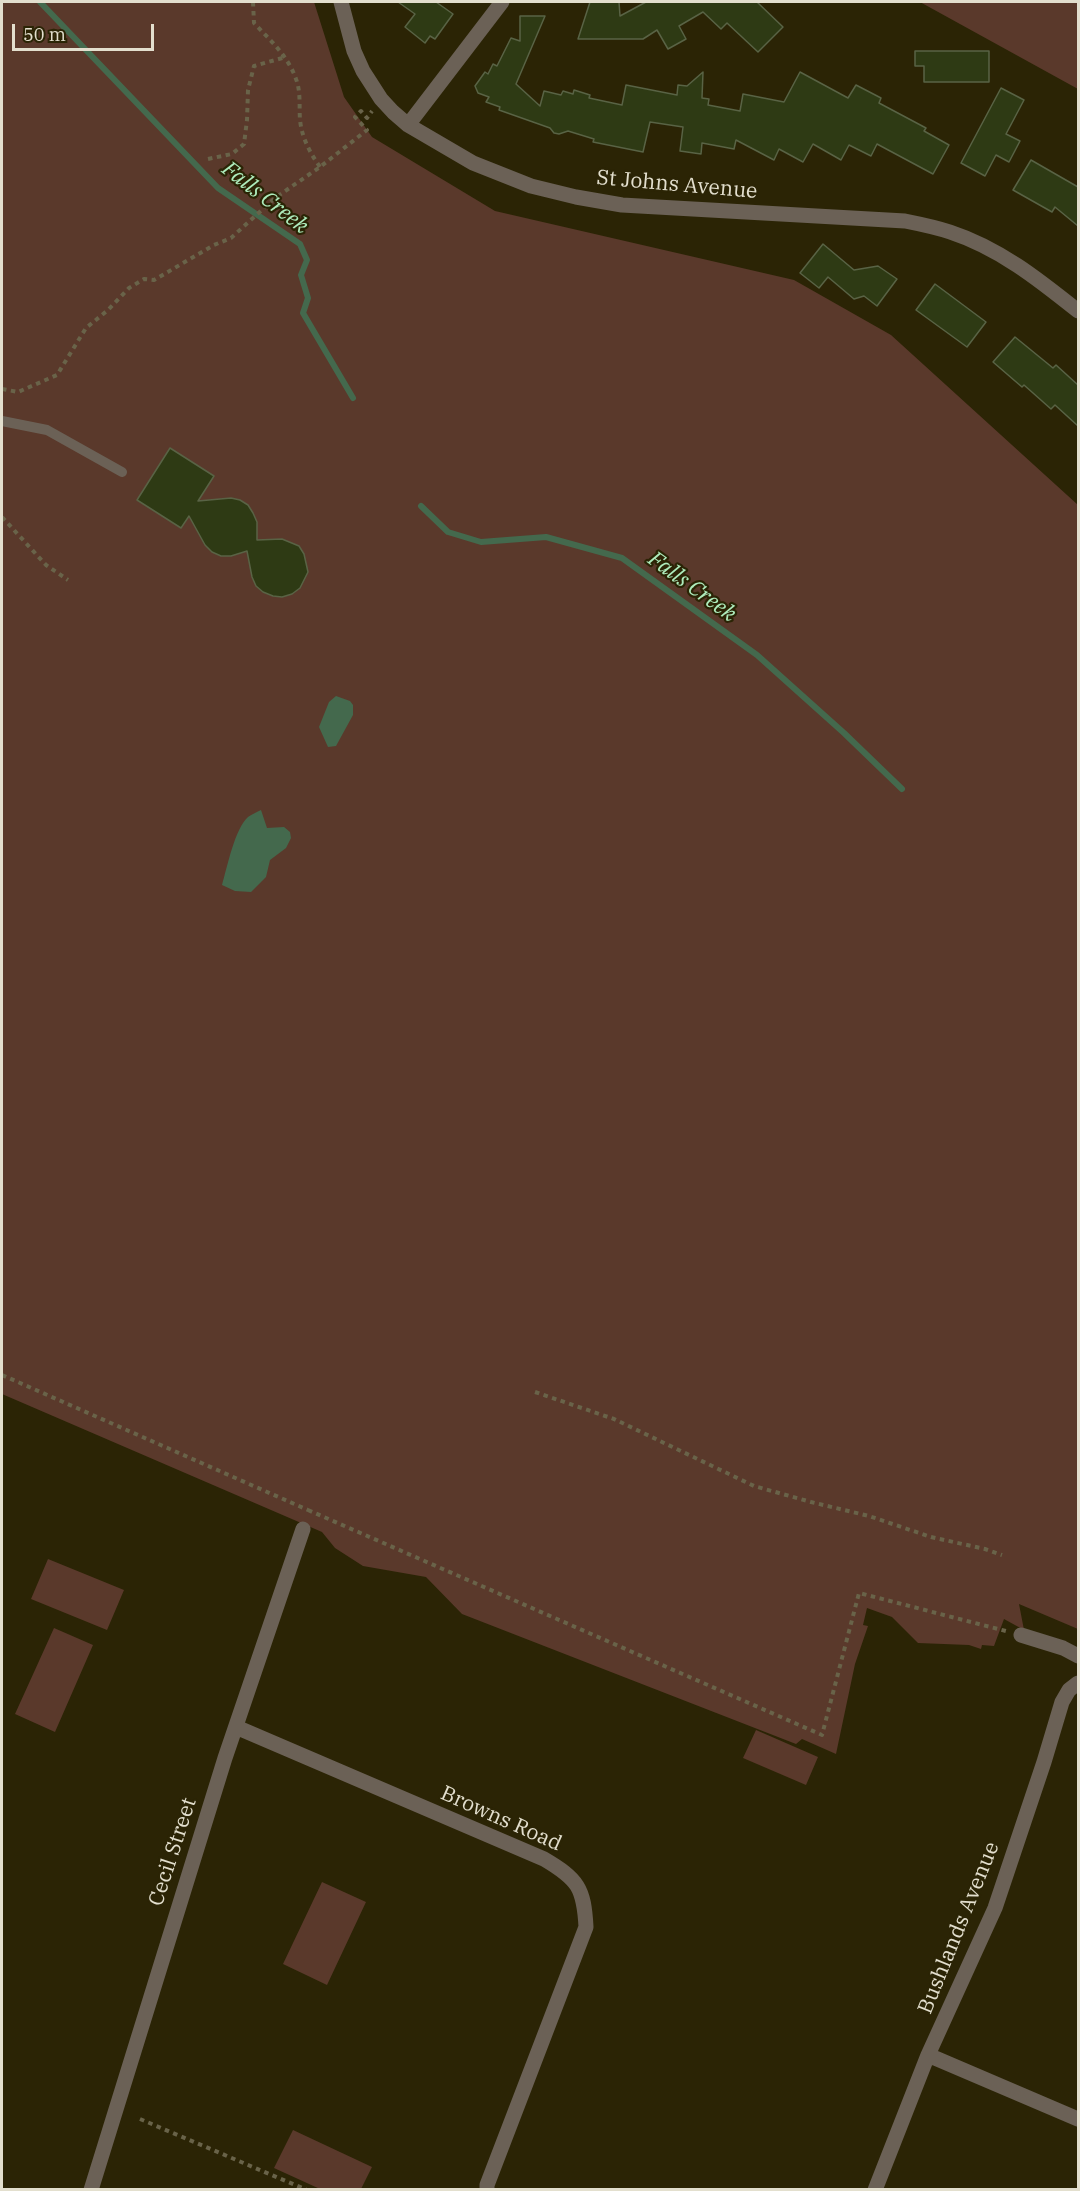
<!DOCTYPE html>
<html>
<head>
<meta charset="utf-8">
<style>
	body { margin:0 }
	#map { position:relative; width:1080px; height:2191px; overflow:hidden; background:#2b2405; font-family:"IBM Plex Serif",serif }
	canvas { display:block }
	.frame { position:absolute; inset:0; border:3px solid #e3dfce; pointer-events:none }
	.scale { position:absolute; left:12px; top:24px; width:142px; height:27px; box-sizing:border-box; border:3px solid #e3dfce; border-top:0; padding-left:8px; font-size:18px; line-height:21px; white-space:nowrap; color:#e3dfce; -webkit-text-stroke:4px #2b2405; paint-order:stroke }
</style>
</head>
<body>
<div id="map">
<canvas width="1080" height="2191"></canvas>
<div class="frame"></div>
<div class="scale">50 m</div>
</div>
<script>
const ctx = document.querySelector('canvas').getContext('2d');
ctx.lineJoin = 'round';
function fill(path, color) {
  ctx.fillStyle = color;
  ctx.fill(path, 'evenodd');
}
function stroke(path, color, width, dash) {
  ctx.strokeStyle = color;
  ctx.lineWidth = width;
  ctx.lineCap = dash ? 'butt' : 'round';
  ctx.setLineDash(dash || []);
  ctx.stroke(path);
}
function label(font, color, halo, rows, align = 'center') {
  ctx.font = font + ' "IBM Plex Serif",serif';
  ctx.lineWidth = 4.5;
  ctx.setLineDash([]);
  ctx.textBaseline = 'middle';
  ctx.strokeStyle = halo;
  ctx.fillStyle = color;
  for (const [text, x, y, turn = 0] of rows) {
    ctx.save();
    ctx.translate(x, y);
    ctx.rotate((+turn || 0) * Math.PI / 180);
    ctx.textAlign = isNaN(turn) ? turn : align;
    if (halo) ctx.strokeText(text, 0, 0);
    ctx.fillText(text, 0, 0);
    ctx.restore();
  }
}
const green = new Path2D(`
	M2,2H314L344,97L372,137L495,211L794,280L891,335L1078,505V1629L1019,1604L1024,1630L1004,1619L994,1646L982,1645L981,1649L969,1645L918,1643L892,1617L867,1608L863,1625L868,1626L855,1664L836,1754L802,1739L796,1744L462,1614L426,1577L363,1566L335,1548L322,1532L2,1394Z
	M920,2H1078V89Z
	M48,1559L124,1590L107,1630L31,1599Z
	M54,1628L93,1645L55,1732L15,1714Z
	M756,1730L818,1757L806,1785L743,1758Z
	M322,1882L366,1902L327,1985L283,1964Z
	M293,2130L372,2167L361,2189H320L274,2168Z`);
const water = new Path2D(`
	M336,696L350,701L353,705V715L336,746L328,747L319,727L329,702Z
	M261,810L267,828L284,827L290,832L291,838L286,848L270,860L266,877L251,892L235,891L222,885C227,868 235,828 248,817C252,814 257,812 261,810Z`);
const stream = new Path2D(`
	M40,2L218,188L300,244L307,260L301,275L308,298L303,313L353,398
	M421,506L448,532L481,542L546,537L622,558L757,655L844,733L902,789`);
const building = new Path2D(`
	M398,2H436L453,14L435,39L430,36L425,43L405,27L415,14Z
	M590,2H619L620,16L646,2H757L783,27L758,52L727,23L721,29L703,12L679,26L686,39L668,49L657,30L643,39H578Z
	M520,16H545L516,84L540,106L544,91L561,95L563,91L573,94L574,90L590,95L589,98L622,105L626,85L677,95L678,85L687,86L703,72L702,98L709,99L708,105L740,111L743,94L784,102L800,72L848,98L856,85L881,98L879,103L926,128L924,131L949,145L933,174L877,144L871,156L849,145L841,160L813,144L803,162L779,149L774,160L736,140L734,149L702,143L701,154L680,151L683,127L650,122L643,152L593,142L594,139L568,131L559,134L554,133L550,128L499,110L500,107L486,102L489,97L478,93L475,86L485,72L488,74L493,64L497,66L511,38L520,41Z
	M915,51H989V82H924V66H915Z
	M1001,88L1024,100L1006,134L1020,141L1009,162L996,155L985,176L961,163Z
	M1031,160L1078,187V226L1055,207L1052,212L1013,190Z
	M823,244L854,270L878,266L897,279L877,306L864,296L854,299L828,277L819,288L800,273Z
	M935,284L986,322L967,347L916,310Z
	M1015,337L1053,368L1056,365L1078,385V426L1055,405L1051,409L1024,385L1022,387L993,362Z
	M170,448L214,476L198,501L231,498L240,500L248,505L253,513L257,522V540L282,539L299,546L304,554L308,572L300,588L292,594L282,597L273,596L263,592L256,586L252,577L247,551L231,556H221L212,552L205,545L189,516L181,528L137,500Z`);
const path = new Path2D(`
	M253,2L254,23C270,40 288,56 296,79C301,92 299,106 300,120C302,138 310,153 320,167
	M208,159L232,154L244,144L247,120L248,90L254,66L286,57
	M2,389L18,392L57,375L86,328L108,310L129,288L144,279L154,280L214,245L231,238L275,198L320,167L367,130L355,117L361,111L367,118L372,111
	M2,517L46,565L68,580
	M2,1375L308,1510
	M535,1392L614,1419L754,1486L811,1502L869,1516L931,1537L985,1549L1002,1555
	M308,1510L822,1735L859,1593L1006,1631
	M140,2119L307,2190`);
const service = new Path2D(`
	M2,421L47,430L122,472`);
const minor = new Path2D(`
	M341,2L354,51L363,71L381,99L393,112L408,125L473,163L531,186L576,197L622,205L905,221C920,224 935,227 950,232C999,248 1038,279 1078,311
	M408,125L502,2
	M1021,1635L1063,1648L1078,1656
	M236,1727L544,1859C578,1879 584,1888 586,1927L487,2185V2190
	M928,2055L1078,2119
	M91,2190L225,1758L303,1529
	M875,2190L928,2055L995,1908L1044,1762L1062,1702L1069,1690L1078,1683`);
const streetNames = [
	["St Johns Avenue",677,185,5],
	["Browns Road",501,1819,24],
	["Cecil Street",173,1852,-72],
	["Bushlands Avenue",959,1928,-68]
];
const waterNames = [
	["Falls Creek",265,198,38],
	["Falls Creek",692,587,36]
];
fill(green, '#5a392b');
fill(water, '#44694d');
stroke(stream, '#44694d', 6);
fill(building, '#2e3a14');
stroke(building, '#596345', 1.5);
stroke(path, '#696349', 4, [4.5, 4.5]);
stroke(service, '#6b6156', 10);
stroke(minor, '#6b6156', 15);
label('21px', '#e3dfce', '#2b2405', streetNames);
label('italic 22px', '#aeecbc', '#2b2405', waterNames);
</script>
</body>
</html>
